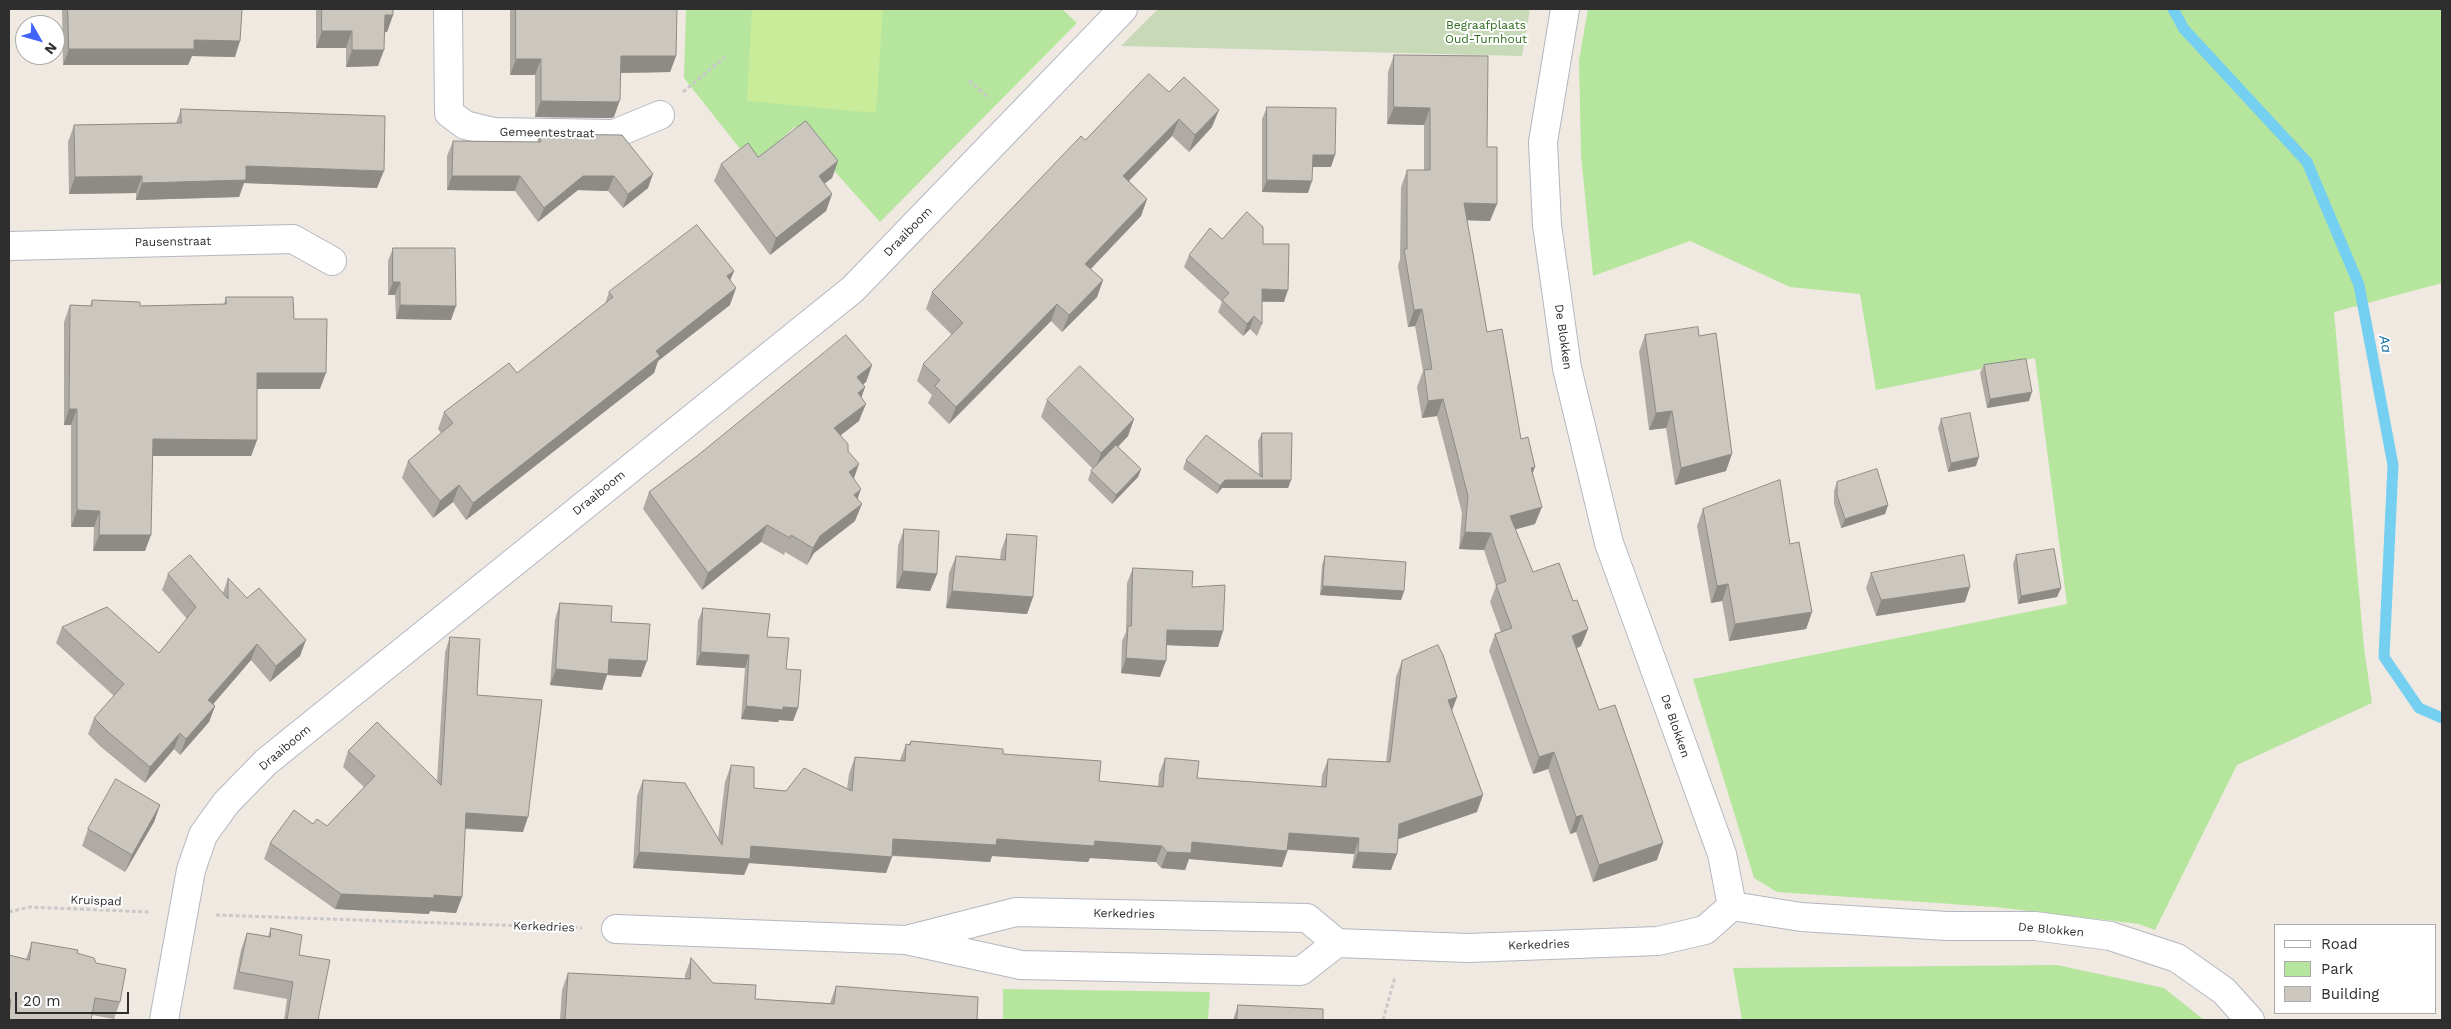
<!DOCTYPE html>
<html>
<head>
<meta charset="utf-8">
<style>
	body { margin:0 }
	#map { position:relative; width:2451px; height:1029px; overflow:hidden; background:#efe9e1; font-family:"Work Sans",sans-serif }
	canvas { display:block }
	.frame { position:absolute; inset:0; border:10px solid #2e2e2e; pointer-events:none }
	.legend { position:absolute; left:2274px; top:924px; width:162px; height:90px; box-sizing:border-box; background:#fff; border:1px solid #ababab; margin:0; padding:6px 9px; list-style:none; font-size:15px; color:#2e2e2e }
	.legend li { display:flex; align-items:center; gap:10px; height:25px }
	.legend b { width:25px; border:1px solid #ababab }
	.north { position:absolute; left:15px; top:15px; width:50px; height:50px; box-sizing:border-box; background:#fff; border:1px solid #ababab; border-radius:50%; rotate:128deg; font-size:14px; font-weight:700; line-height:20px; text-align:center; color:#2e2e2e }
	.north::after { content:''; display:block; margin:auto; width:18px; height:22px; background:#4264fb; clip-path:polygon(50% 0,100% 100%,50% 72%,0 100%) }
	.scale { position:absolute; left:15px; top:992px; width:114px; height:22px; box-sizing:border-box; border:2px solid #2e2e2e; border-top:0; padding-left:6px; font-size:15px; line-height:18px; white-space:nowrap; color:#2e2e2e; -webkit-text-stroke:4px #fff; paint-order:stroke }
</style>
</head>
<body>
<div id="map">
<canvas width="2451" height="1029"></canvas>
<div class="frame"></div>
<ul class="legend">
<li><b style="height:6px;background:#fff"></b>Road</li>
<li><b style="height:14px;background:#b6e59e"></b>Park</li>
<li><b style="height:14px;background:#cbc7bf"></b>Building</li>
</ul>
<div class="north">N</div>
<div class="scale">20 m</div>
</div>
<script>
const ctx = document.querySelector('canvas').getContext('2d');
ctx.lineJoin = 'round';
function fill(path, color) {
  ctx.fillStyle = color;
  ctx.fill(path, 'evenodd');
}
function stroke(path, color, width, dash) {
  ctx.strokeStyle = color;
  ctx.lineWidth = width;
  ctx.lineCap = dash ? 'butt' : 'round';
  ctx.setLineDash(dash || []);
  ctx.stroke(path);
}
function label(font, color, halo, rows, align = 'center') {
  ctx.font = font + ' "Work Sans",sans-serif';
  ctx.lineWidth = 4;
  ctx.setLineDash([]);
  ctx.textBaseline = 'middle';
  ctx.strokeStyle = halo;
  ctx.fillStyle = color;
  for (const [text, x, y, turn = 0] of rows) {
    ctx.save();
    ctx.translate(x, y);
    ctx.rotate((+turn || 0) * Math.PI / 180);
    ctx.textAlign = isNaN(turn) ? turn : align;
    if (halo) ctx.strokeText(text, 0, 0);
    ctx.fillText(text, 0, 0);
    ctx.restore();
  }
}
const green = new Path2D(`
	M686,9H1062L1077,23L880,222L795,127L752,164L684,78Z
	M1588,9H2442V283L2334,312L2364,648L2372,703L2237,765L2155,930L2139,924L1995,907L1777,892L1754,878L1693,679L2067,604L2035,358L1876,390L1860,294L1790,287L1690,241L1593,276L1581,155L1579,60Z
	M2057,965L2164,988L2204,1020H1742L1733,968Z
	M1003,989L1210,992L1208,1020H1003Z`);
const cemetery = new Path2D(`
	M1158,9H1530L1522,56L1121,46Z`);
const pitch = new Path2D(`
	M752,9H883L876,113L747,101Z`);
const stream = new Path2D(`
	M2173,9L2184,29L2307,162L2359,285L2393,465L2384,657L2419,708L2442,718`);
const path = new Path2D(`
	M969,81L989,98
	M683,92L725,57
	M9,912L29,907L150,912
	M216,915L582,928
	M1383,1020L1395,977`);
const street = new Path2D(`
	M448,9L449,113L465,125L494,132L614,134L660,115
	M1565,9L1543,142L1547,225L1567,368L1609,543L1722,854L1732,906
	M9,246L293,239L332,261
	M1732,906L1801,917L1947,926H2035L2110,936L2177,958L2224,991L2250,1020
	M616,929L906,940L1021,965L1301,971L1337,943
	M906,940L1016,912L1307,918L1337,943L1468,948L1658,941L1705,930L1732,906
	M164,1020L191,870L203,835L226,803L266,762L853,289L1123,9`);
const wall = new Path2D(`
	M62,9H242L235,57L192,56L188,65H63Z
	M316,9H393V15L387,32H385L378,66L346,67V48H316Z
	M510,9H677L676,56L670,72L621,73L614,117L611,118L535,117V75H510Z
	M1394,55L1487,147L1490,221L1467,220L1487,332L1521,439L1533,474L1535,524L1515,529L1533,572L1573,601L1588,629L1581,646L1577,648L1599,710L1657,860L1593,882L1576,832L1570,834L1548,769L1533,774L1489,651L1495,634L1501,632L1490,602L1496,586L1484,550L1459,549L1462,513L1437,416L1422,418L1417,387L1423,371L1415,326L1408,327L1398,266L1400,259L1401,187L1407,170H1424V125L1387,124L1388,72Z
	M1169,92L1212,127L1189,152L1172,136L1129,181L1147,199L1141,216L1091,269L1103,280L1097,297L1062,332L1051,321L949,424L928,403L932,395L917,381L923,364L952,335L926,309L932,292L1085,140Z
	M1267,107L1331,167H1313L1308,193L1262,192V119Z
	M181,109L377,188L244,183L239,197L136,200V193L69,194L68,142L74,125L176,123Z
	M540,134L648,188L623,208L608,191L578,190L538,222L515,191L447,190V156L453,141L537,142Z
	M758,157L838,161L832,178L824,184L832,194L826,211L770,255L714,181L721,164Z
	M1222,239L1263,244L1284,302H1262V324L1257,336L1250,329L1243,336L1218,312L1222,302L1184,267L1189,255Z
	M393,248L451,320L396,319L395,295H388V261Z
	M734,271L730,280V305L658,361L654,373L466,520L453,502L433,518L402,478L408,461L441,433L438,429L444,412L517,373L605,304L609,292Z
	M226,297L294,319L320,389H257V440L251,456H153L145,551H93L94,527H71V425H64V322L70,305L90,306L92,300L140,306L224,304Z
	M1645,335L1699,336L1726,471L1675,485L1666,428L1649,430L1639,352Z
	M872,365L866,382L863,384L865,387L861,398L859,421L841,435L848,451L857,499L855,521L814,553L807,565L785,552L784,555L761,542L702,590L643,509L649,492Z
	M1984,365L2029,401L1987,408L1980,373Z
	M1047,400L1134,419L1128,436L1118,447L1141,469L1138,477L1112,504L1088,480L1091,471L1093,469L1041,417Z
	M1941,419L1976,466L1948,472L1938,428Z
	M1262,433L1291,480L1288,488H1222L1217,494L1183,469L1186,460L1259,475L1258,441Z
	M1837,482L1888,505L1885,514L1841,528L1834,504V491Z
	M1703,509L1790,544L1812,612L1806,629L1729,641L1722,601L1711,603L1697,526Z
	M904,529L937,574L930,591L896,588L898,546Z
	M1007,534L1033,597L1027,614L946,608L949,573L956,556L1000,559L1001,551Z
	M2016,555L2061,588L2057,597L2018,604L2013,564Z
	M1325,556L1404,591L1401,600L1320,595L1322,565Z
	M1133,568L1192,587L1223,631L1218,647L1166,645L1160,677L1121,673L1122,641L1126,632L1127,583Z
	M1871,573L1965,602L1876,616L1866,588Z
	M168,574L223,593L228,578L300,656L270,682L251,660L213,704L215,706L209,722L180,755L174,749L145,783L101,747L88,734L94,718L114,696L56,643L62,627L159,653L187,619L162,590Z
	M560,603L611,622L641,677L607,675L602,690L550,685L555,619Z
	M703,608L767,637L786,669L798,708L793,721L779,720L778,722L741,719L745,668L696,665L698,621Z
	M450,637L477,695L523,832L465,829L462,897L456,913L430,911L429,914L335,909L264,859L270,843L313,824L327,826L364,787L343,767L348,751L437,781L445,652Z
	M1402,661L1457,697L1452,710L1477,812L1398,839L1391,870L1352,868L1354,854L1288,850L1282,867L1189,859L1185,870L1161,868L1156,862L1090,858L1088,862L992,856L990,862L892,856L886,873L749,863L744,875L633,868L637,796L643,780L718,839L725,782L731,765L754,788L786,791L847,789L849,774L855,757L900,760L906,744H909L911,741L1003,754L1099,781L1158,786L1159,774L1165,758L1197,778L1321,787L1322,775L1328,759L1386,762L1396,677Z
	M160,805L154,822L125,872L82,846L88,829Z
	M271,928L299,955L318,1020H284L287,999L233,989L241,950L247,933L268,936Z
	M32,942L77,953L96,963L120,1002L114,1019L92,1015L9,1020V955L26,959Z
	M691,958L713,983L755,999L830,1003L836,986L977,1020H560L562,990L568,973L685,979V975Z
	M1238,1005L1323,1020H1233Z`);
const shadedWall = new Path2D(`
	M385,15H393L387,32H379Z
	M322,31H352L346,48H316Z
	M194,40L240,41L235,57L192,56L188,65H63L69,49Z
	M352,50H384L378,66L346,67Z
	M621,56H676L670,72L615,73Z
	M516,59H541L535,75H510Z
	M620,100L614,117L611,118L535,117L541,101Z
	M1394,107L1430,108L1424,125L1387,124Z
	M1219,110L1212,127L1189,152L1195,135Z
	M1179,119L1172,136L1117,193L1123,176Z
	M1313,155H1335L1331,167H1308Z
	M838,161L832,178L812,193L819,176Z
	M246,166L384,171L377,188L244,183L239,197L136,200L142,183Z
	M653,174L648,188L623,208L628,194Z
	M142,176L136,193L69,194L75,177Z
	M452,176H520L515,191L447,190Z
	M583,176H614L608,191L578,190L538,222L544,208Z
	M1267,180L1312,181L1308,193L1262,192Z
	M832,194L826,211L770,255L776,238Z
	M1147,199L1141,216L1079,281L1085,264Z
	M1464,203L1497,204L1490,221L1458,220Z
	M734,271L727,288V276Z
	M1103,280L1097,297L1062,332L1069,315Z
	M393,282H400L395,295H388Z
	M736,288L730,305L658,361L654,373L466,520L473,503L656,351Z
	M1262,289L1288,290L1284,302L1258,301Z
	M1057,304L1051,321L949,424L956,407Z
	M400,305L456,306L451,320L396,319Z
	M1422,309L1415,326L1408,327L1414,310Z
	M1254,316L1250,329L1243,336L1247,324Z
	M872,365L866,382L851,394L857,377Z
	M257,373H326L320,389H251Z
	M865,387L859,404L858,393Z
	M2032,392L2029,401L1987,408L1990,399Z
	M1443,399L1437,416L1422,418L1428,401Z
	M866,404L859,421L828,445L834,428Z
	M69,409H77L71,425H64Z
	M1672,411L1666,428L1649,430L1656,413Z
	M1134,419L1128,436L1095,470L1101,453Z
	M153,439L257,440L251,456H147Z
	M1732,454L1726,471L1675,485L1681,468Z
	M1979,457L1976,466L1948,472L1951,463Z
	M859,464L853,481L849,472Z
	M1535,467L1529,484L1531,468Z
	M1141,469L1138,477L1112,504L1116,495Z
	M1225,480H1291L1288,488H1222L1217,494L1220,486Z
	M459,485L453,502L433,518L440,501Z
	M861,489L855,506L854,495Z
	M862,504L855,521L814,553L807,565L813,548L820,536Z
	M1888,505L1885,514L1841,528L1845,519Z
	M1542,507L1535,524L1503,533L1510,516Z
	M77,510L100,511L94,527H71Z
	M767,525L761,542L702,590L708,573Z
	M1465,532L1491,533L1484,550L1459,549Z
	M99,535H151L145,551H93Z
	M903,571L937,574L930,591L896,588Z
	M1728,584L1722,601L1711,603L1717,586Z
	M1323,586L1404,591L1401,600L1320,595Z
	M1970,587L1965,602L1876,616L1881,600Z
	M2061,588L2057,597L2018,604L2021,596Z
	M952,591L1033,597L1027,614L946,608Z
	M1812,612L1806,629L1729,641L1735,624Z
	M1588,629L1581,646L1566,653L1572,636Z
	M1167,630L1223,631L1218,647L1162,645Z
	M306,640L300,656L270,682L276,666Z
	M257,644L251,660L203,716L208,700Z
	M701,652L749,655L745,668L696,665Z
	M1126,658L1166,661L1160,677L1121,673Z
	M609,659L647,661L641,677L607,675L602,690L550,685L556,669Z
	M1457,697L1451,713L1448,700Z
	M215,706L209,722L180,755L186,739Z
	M746,706L783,707L798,708L793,721L779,720L778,722L741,719Z
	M180,733L174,749L145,783L150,767Z
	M1554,752L1548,769L1533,774L1539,757Z
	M1483,795L1477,812L1393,841L1399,824Z
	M160,805L154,822L125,872L132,855Z
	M466,813L528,817L523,832L460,828Z
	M1582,815L1576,832L1570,834L1576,817Z
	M1289,833L1359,838L1354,854L1283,849Z
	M893,839H997L1095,841L1162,846L1156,862L1090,858L1088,862L992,856L990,862L887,855Z
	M1192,842L1287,851L1282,867L1189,859L1185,870L1161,868L1167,852Z
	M1663,843L1657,860L1593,882L1599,865Z
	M751,846L892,857L886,873L749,863L744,875L633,868L639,852Z
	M1358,852L1397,854L1391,870L1352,868Z
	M341,894L434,895L462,897L456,913L430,911L429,914L335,909Z`);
const building = new Path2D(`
	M68,9H242L240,41L194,40V49H69Z
	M322,9H393V15H385L384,50H352V31H322Z
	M516,9H677L676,56H621L620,100L617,102L541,101V59H516Z
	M1394,55L1488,56L1487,147H1497V204L1464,203L1487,332L1502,329L1521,439L1528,437L1535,467L1531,468L1542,507L1510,516L1533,572L1559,563L1573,601L1577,600L1588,629L1572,636L1599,710L1615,705L1663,843L1599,865L1582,815L1576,817L1554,752L1539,757L1495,634L1512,628L1496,585L1506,581L1491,533L1465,532L1468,496L1443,399L1428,401L1424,370L1432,369L1422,309L1414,310L1404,249H1407V170H1430V108L1394,107Z
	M1149,74L1169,92L1184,77L1219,110L1195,135L1179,119L1123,176L1147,199L1085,264L1103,280L1069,315L1057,304L956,407L935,386L940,380L923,364L963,323L932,292L1081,136L1085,140Z
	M1267,107L1336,108L1335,155H1313L1312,181L1267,180Z
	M181,109L385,116L384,171L246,166V180L142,183V176L75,177L74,125L181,123Z
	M806,121L838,161L819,176L832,194L776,238L721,164L748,143L758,157Z
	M540,134L622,135L653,174L628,194L614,176H583L544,208L520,176H452L453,141L540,142Z
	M1247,212L1263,227V244H1289L1288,290L1262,289V324L1254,316L1247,324L1222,300L1229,293L1189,255L1210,228L1222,239Z
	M697,225L734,271L727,276L736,288L656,351L660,356L473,503L459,485L440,501L408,461L453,423L444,412L509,363L517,373L613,297L609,292Z
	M393,248H455L456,306L400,305V282H393Z
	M226,297H293L294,319H327L326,373H257V440L153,439L151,535H99L100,511L77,510V409H69L70,305L92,306V300L140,302V306L226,304Z
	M1698,327L1699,336L1716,333L1732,454L1681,468L1672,411L1656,413L1645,335Z
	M846,335L872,365L857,377L865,387L858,393L866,404L834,428L848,444V451L859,464L849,472L861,489L854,495L862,504L820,536L813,548L791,535L790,538L767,525L708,573L649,492L697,456Z
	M2026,359L2032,392L1990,399L1984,365Z
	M1080,366L1134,419L1101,453L1047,400Z
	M1970,413L1979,457L1951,463L1941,419Z
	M1262,433H1292L1291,480H1225L1220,486L1186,460L1206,435L1262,477Z
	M1116,445L1141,469L1116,495L1091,471Z
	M1877,469L1888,505L1845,519L1837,495V482Z
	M1780,480L1790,544L1799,542L1812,612L1735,624L1728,584L1717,586L1703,509Z
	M904,529L939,531L937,574L903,571Z
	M1007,534L1037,536L1033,597L952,591L956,556L1005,560Z
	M2054,549L2061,588L2021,596L2016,555Z
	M190,555L228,599V578L247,598L259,588L306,640L276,666L257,644L208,700L215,706L186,739L180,733L150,767L107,731L94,718L124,684L62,627L107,607L159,653L196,607L168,574Z
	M1964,555L1970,587L1881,600L1871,573Z
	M1325,556L1406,562L1404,591L1323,586Z
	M1133,568L1193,571L1192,587L1225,585L1223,631L1167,630L1166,661L1126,658L1128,626H1131Z
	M560,603L612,606L611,622L650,624L647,661L609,659L608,674L556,669Z
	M703,608L770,614L767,637L789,638L786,669L801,670L798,708L783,707V710L746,706L749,655L701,652Z
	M450,637L480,639L477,695L542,700L528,817L466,813L462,897L434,895V898L341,894L270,843L294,810L313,824L317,819L327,826L375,776L348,751L377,722L441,785Z
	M1438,645L1443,655L1457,697L1448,700L1483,795L1399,824L1397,854L1358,852L1359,838L1289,833L1287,851L1192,842L1191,853L1167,852L1162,846L1095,841L1094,846L997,839L996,845L893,839L892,857L751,846L750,859L639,852L643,780L685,783L722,845L731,765L754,767V788L786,791L804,768L852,791L855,757L905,761L906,744L910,745L911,741L1003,749V754L1101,761L1099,781L1163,787L1165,758L1199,761L1197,778L1326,787L1328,759L1390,762L1402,661Z
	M116,779L160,805L132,855L88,829Z
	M271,928L302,935L299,955L330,960L318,1020H287L293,982L239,972L247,933L270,937Z
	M32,942L78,950L77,953L94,958L96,963L126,969L120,1002L95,998L91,1020H9V1014L11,1000L9,999V955L29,960Z
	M691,958L713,983L756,985L755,999L834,1004L836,986L978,997L977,1020H565L568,973L690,979Z
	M1238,1005L1323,1009V1020H1237Z`);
const parkNames = [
	["Begraafplaats",1486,25],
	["Oud-Turnhout",1486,39]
];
const streetNames = [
	["Gemeentestraat",547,133,1],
	["Draaiboom",908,232,-46],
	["Pausenstraat",173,242,-1],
	["De Blokken",1563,337,82],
	["Draaiboom",599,493,-39],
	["De Blokken",1675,726,71],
	["Draaiboom",285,748,-40],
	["Kruispad",96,901,2],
	["Kerkedries",1124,914,1],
	["Kerkedries",544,927,2],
	["De Blokken",2051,930,5],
	["Kerkedries",1539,945,-2]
];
const waterNames = [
	["Aa",2385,344,79]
];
fill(green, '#b6e59e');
fill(cemetery, '#c8d9b8');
fill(pitch, '#c9ec9a');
stroke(stream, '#75cff0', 11);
stroke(street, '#b4b7c1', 30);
stroke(path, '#c9c9c9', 3, [4, 2.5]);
stroke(street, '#fff', 28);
fill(wall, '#afaba4');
fill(shadedWall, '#8e8b86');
fill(building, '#cbc7bf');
stroke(building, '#8e8b86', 1);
label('12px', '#2c6e1b', '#fff', parkNames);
label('12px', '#2e2e2e', '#fff', streetNames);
label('italic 14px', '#0d6fa3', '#fff', waterNames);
</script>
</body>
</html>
